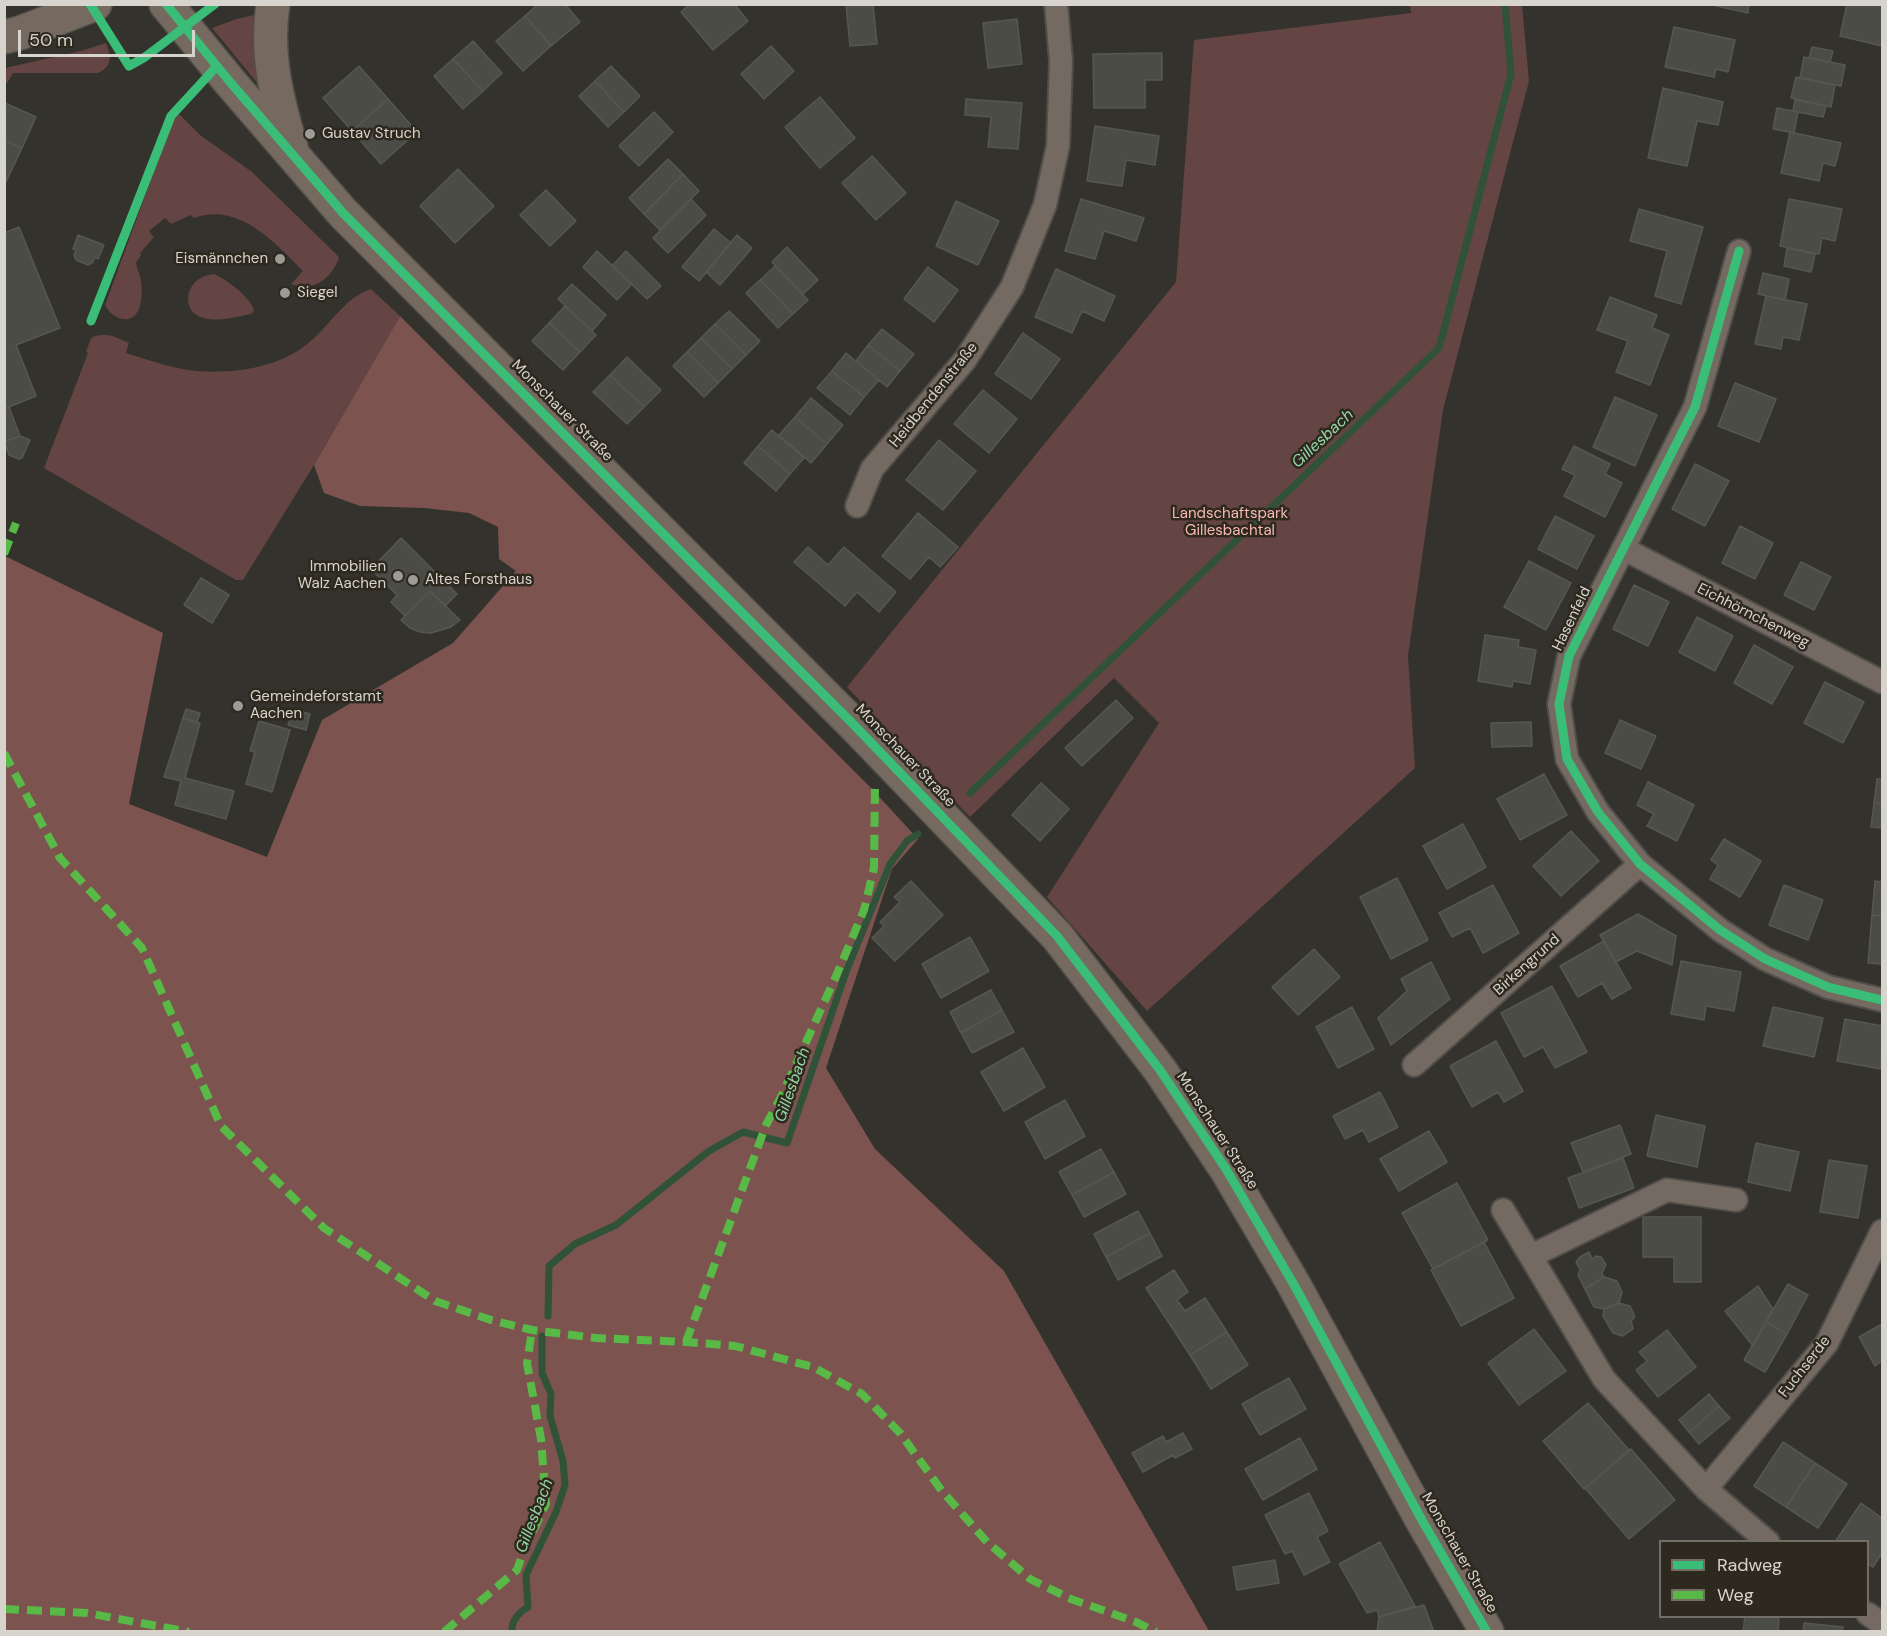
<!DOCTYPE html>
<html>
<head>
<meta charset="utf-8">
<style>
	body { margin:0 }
	#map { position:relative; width:1887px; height:1636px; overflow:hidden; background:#34322c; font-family:"DM Sans",sans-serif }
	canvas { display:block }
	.frame { position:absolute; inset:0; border:6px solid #d7d4cd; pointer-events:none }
	.legend { position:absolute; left:1659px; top:1540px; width:210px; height:78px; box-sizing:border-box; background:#2e291f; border:2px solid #726d65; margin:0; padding:8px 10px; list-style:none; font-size:18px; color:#d7d4cd }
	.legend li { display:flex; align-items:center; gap:12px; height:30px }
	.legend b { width:30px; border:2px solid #726d65 }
	.scale { position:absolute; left:18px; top:30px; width:177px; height:27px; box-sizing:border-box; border:3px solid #d7d4cd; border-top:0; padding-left:8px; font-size:18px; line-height:21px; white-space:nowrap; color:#d7d4cd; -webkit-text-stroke:4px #2e291f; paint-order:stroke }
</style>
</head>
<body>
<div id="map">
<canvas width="1887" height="1636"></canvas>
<div class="frame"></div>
<ul class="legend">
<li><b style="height:8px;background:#3abd76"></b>Radweg</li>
<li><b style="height:8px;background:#58b947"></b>Weg</li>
</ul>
<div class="scale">50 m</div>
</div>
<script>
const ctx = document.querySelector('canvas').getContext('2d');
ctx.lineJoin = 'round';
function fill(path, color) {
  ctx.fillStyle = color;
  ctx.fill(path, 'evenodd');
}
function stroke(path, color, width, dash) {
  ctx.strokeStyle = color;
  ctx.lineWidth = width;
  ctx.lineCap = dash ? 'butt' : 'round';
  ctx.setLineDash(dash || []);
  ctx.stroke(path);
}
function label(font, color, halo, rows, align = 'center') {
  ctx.font = font + ' "DM Sans",sans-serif';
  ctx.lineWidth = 5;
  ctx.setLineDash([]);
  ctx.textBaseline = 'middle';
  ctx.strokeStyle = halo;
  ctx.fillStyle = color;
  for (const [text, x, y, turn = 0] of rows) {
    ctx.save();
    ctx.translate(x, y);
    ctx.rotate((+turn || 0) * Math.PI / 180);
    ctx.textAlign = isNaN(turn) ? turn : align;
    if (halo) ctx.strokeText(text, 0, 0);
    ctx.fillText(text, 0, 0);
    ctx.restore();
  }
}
const green = new Path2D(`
	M1410,5H1522L1529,81L1443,410L1408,656L1415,768L1147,1011L1047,897L1159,723L1114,678L970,817L847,687L1176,282L1194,40L1411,13Z
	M262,13L259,85L212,28L237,19Z
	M106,43C111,57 113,66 98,73H13L7,83H5V68L81,51Z
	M179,114L200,135L252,172L337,255L339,258C331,279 314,292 291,284L303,271C274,242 239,202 194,218L191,215L171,224L165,218L149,231L154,237L140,253L141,255L136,263C137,269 140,275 141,281C143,294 142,322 123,319C116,318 108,312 105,305L173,120Z
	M214,274C226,279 252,298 254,311L251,314C237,317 218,322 204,318C180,313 183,277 214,274Z
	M371,289L400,316L314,465L243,580H236L44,468L88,353L86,352L91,338C106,331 115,337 129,343L126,353C149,360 173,369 197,371C236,374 284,367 313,339C332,322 346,297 371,289Z`);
const forest = new Path2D(`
	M400,316L872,789L918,839L892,869L826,1068L875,1149L1004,1271L1209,1631H5V556L163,633L129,804L267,857L322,720L453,643L516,571L499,559L498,527L469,513L424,508L360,506L324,493L314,465Z`);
const stream = new Path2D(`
	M970,793L1439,348L1511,74L1505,4
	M548,1316L549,1266L575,1244L616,1225L709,1151L743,1132L787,1143L846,972L890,864L907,841L918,834
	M512,1632C511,1621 519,1612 528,1607L526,1575L556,1512L565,1485L563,1461L550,1416L551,1394L542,1373V1336`);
const building = new Path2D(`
	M538,4H565L580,22L551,46L525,16Z
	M690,4H734L748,21L713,50L681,12Z
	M846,4H873L877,44L850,46Z
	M1708,4H1749L1748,13Z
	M1847,4H1882V46L1840,36Z
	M525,16L551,46L523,71L496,41Z
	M1017,19L1022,64L988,68L983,23Z
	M1674,27L1735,40L1728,72L1716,69L1714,77L1665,67Z
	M473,41L502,73L483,91L453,59Z
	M771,46L794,71L764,99L741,74Z
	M1812,47L1833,51L1830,62L1809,58Z
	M1162,53V80H1145V108H1094L1093,54Z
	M1804,57L1845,65L1841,86L1800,78Z
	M453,59L483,91L463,109L434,76Z
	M359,66L388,99L352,131L323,98Z
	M611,66L640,96L624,112L595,81Z
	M1796,77L1835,85L1831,107L1791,98Z
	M595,81L624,112L608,127L579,96Z
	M1663,88L1723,102L1718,125L1697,121L1687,166L1648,158Z
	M820,97L855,138L820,168L785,127Z
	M388,99L417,132L381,164L352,131Z
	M966,99L1022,103L1018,149L988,147L991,117L965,115Z
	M1795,100L1826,106L1823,117L1793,111Z
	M5,103L36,117L22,148L4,140Z
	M1777,108L1798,112L1794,133L1773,129Z
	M654,112L673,132L639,166L619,146Z
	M1095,126L1159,136L1155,165L1126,160L1122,186L1087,181Z
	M1790,132L1841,143L1835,166L1823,163L1819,181L1781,173Z
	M4,140L22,148L4,186Z
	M872,156L906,193L876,220L842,183Z
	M668,159L683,174L644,214L629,198Z
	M458,169L494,206L455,243L420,206Z
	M683,174L699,191L660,230L644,214Z
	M546,190L576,221L550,246L520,215Z
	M691,199L706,215L668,253L653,238Z
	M1081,199L1144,218L1136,241L1104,231L1095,259L1065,251Z
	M1789,199L1842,209L1835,241L1822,238L1819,254L1780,246Z
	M956,201L999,221L978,265L936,246Z
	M1639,209L1703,227L1681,304L1655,296L1667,251L1630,241Z
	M19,227L60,328L16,345L36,396L4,409V233Z
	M714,229L731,243L699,281L682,267Z
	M78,235L104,245L98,259L95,257L93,262L88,265L76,260L74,255L76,250L73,249Z
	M737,235L752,248L720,285L706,272Z
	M787,247L818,280L803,294L772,262Z
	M1787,248L1815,254L1811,272L1784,266Z
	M597,251L632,284L617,300L583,267Z
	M626,251L661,286L647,299L612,266Z
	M775,266L808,300L793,314L760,280Z
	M928,267L958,290L934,322L904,299Z
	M1056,269L1115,296L1104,321L1082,311L1072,333L1035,317Z
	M1763,273L1789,279L1785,300L1758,294Z
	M760,280L793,314L778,328L746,293Z
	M572,284L606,315L592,331L558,299Z
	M1766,296L1807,304L1799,340L1783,337L1781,349L1755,344Z
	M1610,297L1657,315L1652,328L1669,335L1650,385L1616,372L1628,341L1597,330Z
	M565,306L596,335L580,352L549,323Z
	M729,311L760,341L746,355L715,324Z
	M549,323L580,352L563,370L532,341Z
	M715,324L746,355L732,369L701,338Z
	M882,329L914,354L900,371L868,345Z
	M1023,333L1060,359L1031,399L995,374Z
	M701,338L732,369L718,383L687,352Z
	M868,345L900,371L887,387L856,361Z
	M687,352L718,383L704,397L673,366Z
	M846,353L879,380L864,397L832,371Z
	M627,357L661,390L644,407L610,375Z
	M832,371L864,397L850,415L817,388Z
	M610,375L644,407L627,424L593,392Z
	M1735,383L1776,399L1759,442L1718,426Z
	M983,390L1017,419L989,453L954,424Z
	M1615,397L1657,415L1635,466L1593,447Z
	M811,398L843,425L827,444L795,417Z
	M9,407L20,436L4,442V409Z
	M795,417L827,444L811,463L779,435Z
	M772,430L804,458L790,474L758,446Z
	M20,436L30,440L22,458L19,459L9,455L4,442Z
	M939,440L976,471L943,510L906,480Z
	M758,446L790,474L776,491L744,463Z
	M1574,446L1610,464L1605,474L1622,483L1605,517L1564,496L1575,475L1562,469Z
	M1695,464L1729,481L1705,526L1672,509Z
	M918,513L958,547L940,567L929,557L910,579L882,556Z
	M1555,516L1594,536L1577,569L1538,549Z
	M1740,526L1773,543L1755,579L1722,563Z
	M401,538L457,594L445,606L430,591L405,616L391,602L397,595L371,569Z
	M808,547L828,565L844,547L896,592L879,612L857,592L845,606L794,562Z
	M1529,561L1571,583L1546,630L1504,607Z
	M1801,562L1831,577L1814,610L1784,595Z
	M201,578L229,595L212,623L184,605Z
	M1634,585L1669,602L1648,646L1613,629Z
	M430,591L460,620L451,627L431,633L420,632L410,628L401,620Z
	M1697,617L1733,636L1715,671L1679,652Z
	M1485,635L1519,640L1518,647L1536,650L1530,684L1513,681L1512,687L1478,681Z
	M1754,645L1793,667L1772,704L1734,683Z
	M1825,682L1864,702L1843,743L1804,723Z
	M1116,700L1133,718L1082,766L1065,748Z
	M186,709L200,713L197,722L183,718Z
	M293,709L310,714L306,730L288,725Z
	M183,718L200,723L185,778L234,791L226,819L175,805L181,781L164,777Z
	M1620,720L1656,736L1641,769L1605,753Z
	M259,721L290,730L272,792L246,784L255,752L250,751Z
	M1531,722L1532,746L1492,747L1491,723Z
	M1544,774L1567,815L1520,840L1497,799Z
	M1877,779H1882V804L1874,803Z
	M1648,782L1694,805L1677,841L1647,826L1654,814L1637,805Z
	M1041,783L1069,809L1040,841L1012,815Z
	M1874,803L1882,804V828L1871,827Z
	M1463,824L1486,867L1447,889L1423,846Z
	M1571,831L1599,861L1561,896L1533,866Z
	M1724,839L1761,861L1740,897L1710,879L1718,865L1711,860Z
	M1397,878L1428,940L1391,959L1360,897Z
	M911,881L943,915L895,961L872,938L884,926L880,922L900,902L894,897Z
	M1875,881L1882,882V916L1872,915Z
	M1493,885L1519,933L1483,953L1470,928L1452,937L1439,913Z
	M1784,885L1823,900L1808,940L1769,925Z
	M1638,914L1676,936L1672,965L1637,951L1616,962L1600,935Z
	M1872,915L1882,916V964L1868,963Z
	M970,937L989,971L941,998L922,964Z
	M1604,941L1631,988L1612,999L1602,983L1578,997L1560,966Z
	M1314,949L1340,977L1298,1015L1272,987Z
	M1681,961L1741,972L1734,1011L1706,1006L1704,1020L1671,1014Z
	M1431,962L1450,999L1391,1045L1378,1018L1407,991L1401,979Z
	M1552,986L1587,1052L1555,1068L1543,1047L1524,1057L1501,1013Z
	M991,990L1002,1010L961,1033L950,1012Z
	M1352,1007L1374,1049L1338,1068L1316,1027Z
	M1773,1007L1823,1018L1814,1057L1763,1046Z
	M1002,1010L1014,1032L972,1053L961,1033Z
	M1845,1019L1882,1026L1881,1069L1837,1061Z
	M1496,1041L1523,1091L1504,1102L1498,1092L1472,1107L1450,1066Z
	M1023,1048L1045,1087L1004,1111L981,1072Z
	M1380,1092L1398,1127L1369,1142L1363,1130L1345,1139L1333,1116Z
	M1065,1100L1085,1136L1045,1159L1025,1122Z
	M1656,1115L1705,1126L1697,1167L1647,1156Z
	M1620,1125L1631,1154L1583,1172L1571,1143Z
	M1429,1131L1447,1162L1399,1191L1380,1159Z
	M1756,1143L1799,1152L1790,1191L1748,1182Z
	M1101,1149L1114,1172L1072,1195L1059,1172Z
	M1623,1158L1634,1188L1579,1208L1568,1178Z
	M1829,1160L1867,1166L1858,1218L1820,1212Z
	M1114,1172L1126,1194L1084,1217L1072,1195Z
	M1457,1183L1488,1240L1433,1269L1402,1213Z
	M1138,1211L1150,1233L1106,1257L1094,1234Z
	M1643,1217H1701V1282H1674V1257H1643Z
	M1150,1233L1162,1256L1118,1280L1106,1257Z
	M1484,1242L1514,1298L1461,1326L1431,1270Z
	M1589,1252L1592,1259L1596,1256L1601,1257L1606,1265L1602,1273L1604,1277L1585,1289L1578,1275L1580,1270L1576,1262L1580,1257Z
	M1174,1270L1188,1292L1177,1300L1185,1311L1205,1298L1227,1332L1190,1355L1146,1288Z
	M1604,1277L1617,1281L1622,1292L1619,1303L1604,1309L1594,1307L1585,1289Z
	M1788,1284L1808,1295L1787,1334L1766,1322Z
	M1758,1286L1773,1309L1753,1346L1725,1311Z
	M1619,1303L1630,1306L1635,1317L1631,1321L1633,1329L1623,1336L1613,1333L1603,1316L1604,1309Z
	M1766,1322L1787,1334L1765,1372L1744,1360Z
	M1882,1324V1361L1875,1366L1859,1337Z
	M1534,1329L1566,1371L1519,1405L1488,1363Z
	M1667,1330L1696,1367L1658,1397L1636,1370L1647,1361L1639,1352Z
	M1227,1332L1248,1365L1211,1389L1190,1355Z
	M1289,1378L1306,1409L1260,1435L1242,1404Z
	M1709,1394L1719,1406L1689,1432L1679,1420Z
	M1588,1403L1629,1450L1584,1489L1543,1441Z
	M1719,1406L1730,1418L1699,1444L1689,1432Z
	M1183,1433L1192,1449L1175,1458L1173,1455L1143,1472L1132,1453L1163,1436L1166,1442Z
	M1300,1438L1317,1469L1263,1500L1245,1469Z
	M1783,1442L1815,1463L1786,1507L1754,1486Z
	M1631,1449L1675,1500L1629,1539L1585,1488Z
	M1815,1463L1847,1484L1818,1528L1786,1507Z
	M1309,1493L1328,1531L1317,1537L1330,1562L1304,1575L1292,1551L1285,1554L1265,1515Z
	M1861,1503L1882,1518V1553L1873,1567L1868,1564V1542H1835Z
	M1380,1542L1415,1606L1379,1617L1377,1610L1367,1613L1339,1564Z
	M1275,1560L1279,1583L1237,1590L1233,1567Z
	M1424,1605L1434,1632H1377L1379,1617Z
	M1745,1616H1779L1778,1632H1743Z
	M1804,1623L1843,1627L1842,1632H1803Z`);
const minor = new Path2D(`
	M1739,251L1695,407L1569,656L1559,704L1567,759L1598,812L1640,864L1720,930L1765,959L1828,987L1882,1000
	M857,506L872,469L965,360L1012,287L1045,205L1058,146L1061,61L1056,4
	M1624,549L1882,682
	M1414,1065L1640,864
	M1503,1210L1604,1379L1706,1489L1768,1542
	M1531,1256L1667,1190L1736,1200
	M1706,1489L1827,1343L1882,1231
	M1868,1614L1882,1624`);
const primary = new Path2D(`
	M166,4L230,82L343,213L854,725L1057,936L1160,1070L1226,1169L1293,1283L1423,1522L1487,1632
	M273,4C265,54 277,99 291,147
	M4,37L20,33L95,4`);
const quiet = new Path2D(`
	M4,554L16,523
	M4,753L60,858L142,948L221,1126L324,1228L435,1301L491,1320L532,1330L596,1338L686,1342L735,1346L813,1367L862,1394L900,1433L942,1491L987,1542L1030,1579L1071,1599L1136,1622L1156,1632
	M686,1342L766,1125L782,1095L837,974L864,910L874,868L875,784
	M4,1609L87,1613L189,1632
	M444,1632L517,1570L524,1550L546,1504L541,1439L527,1363L532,1330`);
const cycleway = new Path2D(`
	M90,4L129,66L145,57L215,4
	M166,4L230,82L343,213L854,725L1057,936L1160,1070L1226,1169L1293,1283L1423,1522L1487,1632
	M1739,251L1695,407L1569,656L1559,704L1567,759L1598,812L1640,864L1720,930L1765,959L1828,987L1882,1000
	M91,321L171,116L217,66`);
const markers = [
	[310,134,6,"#9e9b95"],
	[280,259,6,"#9e9b95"],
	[285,293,6,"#9e9b95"],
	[398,576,6,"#9e9b95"],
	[413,580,6,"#9e9b95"],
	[238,706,6,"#9e9b95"]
];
const poiNames = [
	["Gustav Struch",322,134],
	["Eismännchen",268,259,"right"],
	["Siegel",297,293],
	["Immobilien",386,567,"right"],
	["Walz Aachen",386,584,"right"],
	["Altes Forsthaus",425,580],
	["Gemeindeforstamt",250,697],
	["Aachen",250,714]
];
const streetNames = [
	["Heidbendenstraße",934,395,-51],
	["Monschauer Straße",562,411,45],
	["Eichhörnchenweg",1753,616,27],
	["Hasenfeld",1572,619,-64],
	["Monschauer Straße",905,756,46],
	["Birkengrund",1527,965,-42],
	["Monschauer Straße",1217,1131,57],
	["Fuchserde",1805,1367,-52],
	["Monschauer Straße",1459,1553,60]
];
const parkNames = [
	["Landschaftspark",1230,514],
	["Gillesbachtal",1230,531]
];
const waterNames = [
	["Gillesbach",1323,439,-43],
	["Gillesbach",793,1085,-71],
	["Gillesbach",535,1516,-69]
];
fill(green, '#644543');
fill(forest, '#7d5350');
stroke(stream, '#2f5239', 7);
fill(building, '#4c4c47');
stroke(building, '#575752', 1.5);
stroke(minor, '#514e4a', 26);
stroke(primary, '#514e4a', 36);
stroke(minor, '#756a62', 22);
stroke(primary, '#756960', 33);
stroke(quiet, '#58b947', 8, [15, 8]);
stroke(cycleway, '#3abd76', 9);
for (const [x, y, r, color] of markers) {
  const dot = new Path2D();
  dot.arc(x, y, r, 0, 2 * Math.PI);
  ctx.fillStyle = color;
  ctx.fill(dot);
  stroke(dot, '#2e291f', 2);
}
label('15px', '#d7d4cd', '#2e291f', poiNames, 'left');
label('15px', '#d7d4cd', '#2e291f', streetNames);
label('15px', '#f9b8b4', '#2e291f', parkNames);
label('italic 16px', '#96d7a7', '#2e291f', waterNames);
</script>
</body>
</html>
